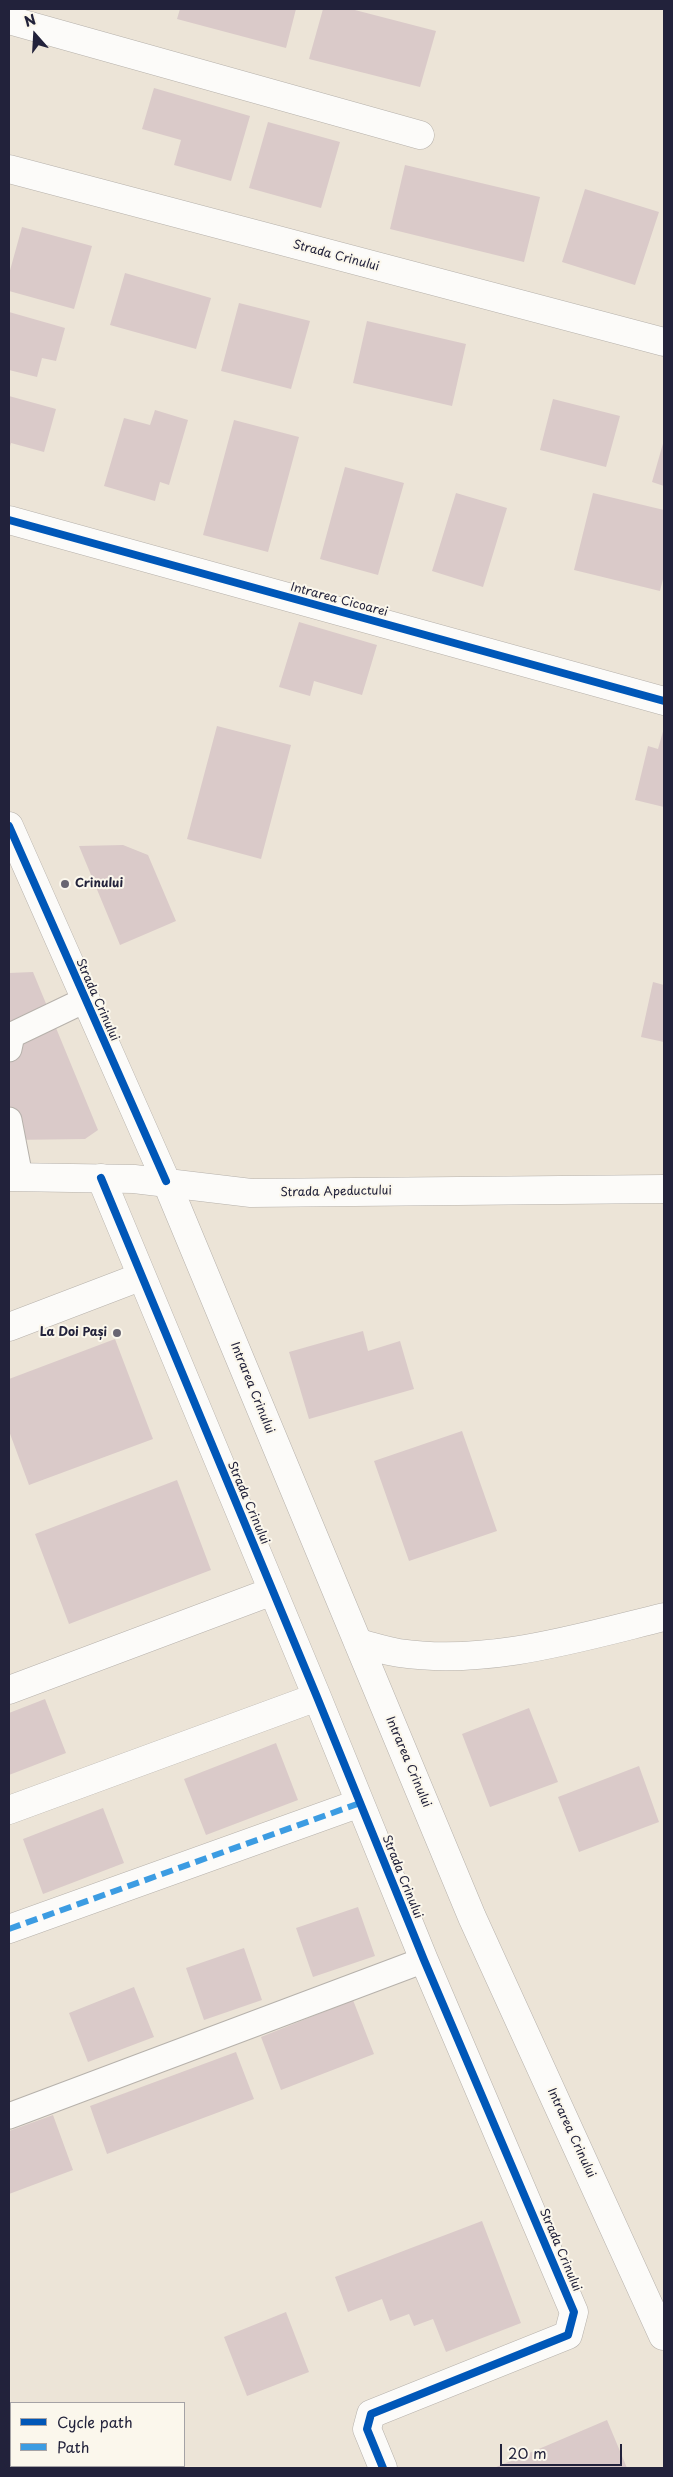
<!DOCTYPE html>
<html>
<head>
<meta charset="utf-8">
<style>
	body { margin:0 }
	#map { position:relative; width:673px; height:2477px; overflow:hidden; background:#ece4d7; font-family:"Playpen Sans",sans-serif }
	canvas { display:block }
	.frame { position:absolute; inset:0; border:10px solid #22223b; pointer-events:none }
	.legend { position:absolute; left:10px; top:2402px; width:175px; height:65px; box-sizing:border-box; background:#fbf7ec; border:1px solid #a4a2a5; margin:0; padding:6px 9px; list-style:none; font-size:15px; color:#22223b }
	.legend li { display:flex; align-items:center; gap:10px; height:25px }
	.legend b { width:25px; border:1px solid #a4a2a5 }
	.north { position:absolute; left:10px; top:10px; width:50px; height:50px; -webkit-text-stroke:4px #fbf7ec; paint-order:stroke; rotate:341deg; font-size:14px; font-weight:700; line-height:20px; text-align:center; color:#22223b }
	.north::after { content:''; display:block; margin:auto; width:18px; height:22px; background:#22223b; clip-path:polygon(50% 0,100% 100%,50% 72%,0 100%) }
	.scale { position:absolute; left:500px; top:2444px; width:122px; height:22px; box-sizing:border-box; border:2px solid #22223b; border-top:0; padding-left:6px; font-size:15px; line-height:18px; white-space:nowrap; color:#22223b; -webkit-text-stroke:4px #fbf7ec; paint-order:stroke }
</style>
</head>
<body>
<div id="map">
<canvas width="673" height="2477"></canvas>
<div class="frame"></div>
<ul class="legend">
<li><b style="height:6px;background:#0057b8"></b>Cycle path</li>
<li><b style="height:6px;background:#3c9ce2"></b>Path</li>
</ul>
<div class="north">N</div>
<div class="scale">20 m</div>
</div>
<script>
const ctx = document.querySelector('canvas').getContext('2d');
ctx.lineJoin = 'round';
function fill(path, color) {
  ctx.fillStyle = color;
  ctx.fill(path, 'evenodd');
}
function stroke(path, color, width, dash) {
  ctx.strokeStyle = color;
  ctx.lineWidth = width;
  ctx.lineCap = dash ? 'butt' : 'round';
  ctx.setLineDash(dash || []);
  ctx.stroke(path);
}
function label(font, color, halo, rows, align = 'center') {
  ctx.font = font + ' "Playpen Sans",sans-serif';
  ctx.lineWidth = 4;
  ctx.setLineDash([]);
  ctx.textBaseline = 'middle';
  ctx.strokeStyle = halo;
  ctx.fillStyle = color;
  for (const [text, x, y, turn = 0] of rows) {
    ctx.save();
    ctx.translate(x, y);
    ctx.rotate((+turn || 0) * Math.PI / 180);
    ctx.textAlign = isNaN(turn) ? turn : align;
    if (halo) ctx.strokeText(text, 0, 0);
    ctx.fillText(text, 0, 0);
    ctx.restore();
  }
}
const building = new Path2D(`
	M180,9H296L286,48L177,19Z
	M323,9H351L436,31L420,87L309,59Z
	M154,88L250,116L231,181L174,165L181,140L142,129Z
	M268,122L340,142L321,208L249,188Z
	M405,165L540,197L524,262L390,229Z
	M585,189L659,212L635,285L562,262Z
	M22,227L92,246L74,309L9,291V274Z
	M125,273L211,298L196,349L110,325Z
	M239,303L310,321L291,389L221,371Z
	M9,312L65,328L56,361L42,358L37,377L9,370Z
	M367,321L466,344L452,406L353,383Z
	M9,396L56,409L44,452L11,443L9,450Z
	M553,399L620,416L606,467L540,450Z
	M155,410L188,420L169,485L160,482L155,501L104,486L124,418L150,425Z
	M234,420L299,437L268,552L203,535Z
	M664,440V486L652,482Z
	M345,467L404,483L378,575L320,559Z
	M456,493L507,508L483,587L432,571Z
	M593,493L664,510V575L660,591L574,570Z
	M299,622L377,645L362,695L314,681L310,696L279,687Z
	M217,726L291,745L261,859L187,839Z
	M664,728V807L635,800L648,746L658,749Z
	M123,845L148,855L176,921L120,945L79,846Z
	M33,972L98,1130L85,1139L9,1140V973Z
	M653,982L664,985V1042L641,1037Z
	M363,1331L368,1351L400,1341L414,1389L309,1419L289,1352Z
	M115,1339L153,1439L29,1485L9,1431V1379Z
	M462,1431L497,1531L409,1561L374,1461Z
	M177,1480L211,1570L69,1624L35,1534Z
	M45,1699L66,1753L9,1775V1713Z
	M529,1708L558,1782L490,1807L462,1734Z
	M276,1743L298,1800L206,1835L184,1779Z
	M639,1766L659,1822L579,1852L558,1797Z
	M103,1808L124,1863L43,1894L23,1839Z
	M358,1907L375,1956L313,1977L296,1928Z
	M244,1948L262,2000L204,2020L186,1968Z
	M134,1987L154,2037L88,2062L69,2013Z
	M353,2000L374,2054L281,2090L261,2037Z
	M236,2052L254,2099L107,2154L90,2106Z
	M53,2115L73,2170L9,2194V2131Z
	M482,2221L521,2323L446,2352L433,2319L414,2326L409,2314L390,2321L382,2299L348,2312L335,2277Z
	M286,2312L309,2372L247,2396L224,2337Z
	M607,2420L627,2468H494Z`);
const lane = new Path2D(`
	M9,1049L12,1035L85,1000
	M9,1120L20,1177
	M9,2116L424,1960`);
const street = new Path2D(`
	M9,20L420,135
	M9,169L664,342
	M9,520L664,701
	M101,1178L317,1697L424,1960L574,2312L568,2335L371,2414L367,2429L383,2468
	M166,1181L472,1917L663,2336
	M9,1327L140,1277
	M358,1643C371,1646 385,1651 399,1653C488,1666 578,1638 664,1617
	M9,1690L273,1591
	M9,1810L317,1697
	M9,1929L360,1803`);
const secondary = new Path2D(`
	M9,826L166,1181
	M9,1177L134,1179L251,1193L664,1189`);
const quiet = new Path2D(`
	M9,1929L360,1803`);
const cycleway = new Path2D(`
	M9,520L664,701
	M9,826L166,1181
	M101,1178L317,1697L424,1960L574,2312L568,2335L371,2414L367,2429L383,2468`);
const markers = [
	[65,884,5,"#696672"],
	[117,1333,5,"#696672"]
];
const streetNames = [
	["Strada Crinului",336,256,15],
	["Intrarea Cicoarei",339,600,15],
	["Strada Crinului",97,1000,66],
	["Strada Apeductului",336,1192,-1],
	["Intrarea Crinului",252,1388,68],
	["Strada Crinului",248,1503,67],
	["Intrarea Crinului",408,1762,67],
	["Strada Crinului",402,1877,68],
	["Intrarea Crinului",571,2133,65],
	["Strada Crinului",560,2250,67]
];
const poiNames = [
	["Crinului",75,884],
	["La Doi Pași",107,1333,"right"]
];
fill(building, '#dacac9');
stroke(lane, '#b6b1ab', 27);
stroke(street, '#b6b1ab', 29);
stroke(secondary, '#b6b1ab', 29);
stroke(lane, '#fcfbf9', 25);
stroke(street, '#fcfbf9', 28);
stroke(secondary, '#fcfbf9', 28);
stroke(quiet, '#3c9ce2', 6, [12, 6]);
stroke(cycleway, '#0057b8', 8);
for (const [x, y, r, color] of markers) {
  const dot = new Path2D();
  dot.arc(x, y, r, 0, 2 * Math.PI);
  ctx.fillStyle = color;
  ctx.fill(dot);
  stroke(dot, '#fbf7ec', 2);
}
label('12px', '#22223b', '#fbf7ec', streetNames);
label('bold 12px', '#22223b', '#fbf7ec', poiNames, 'left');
</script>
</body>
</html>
